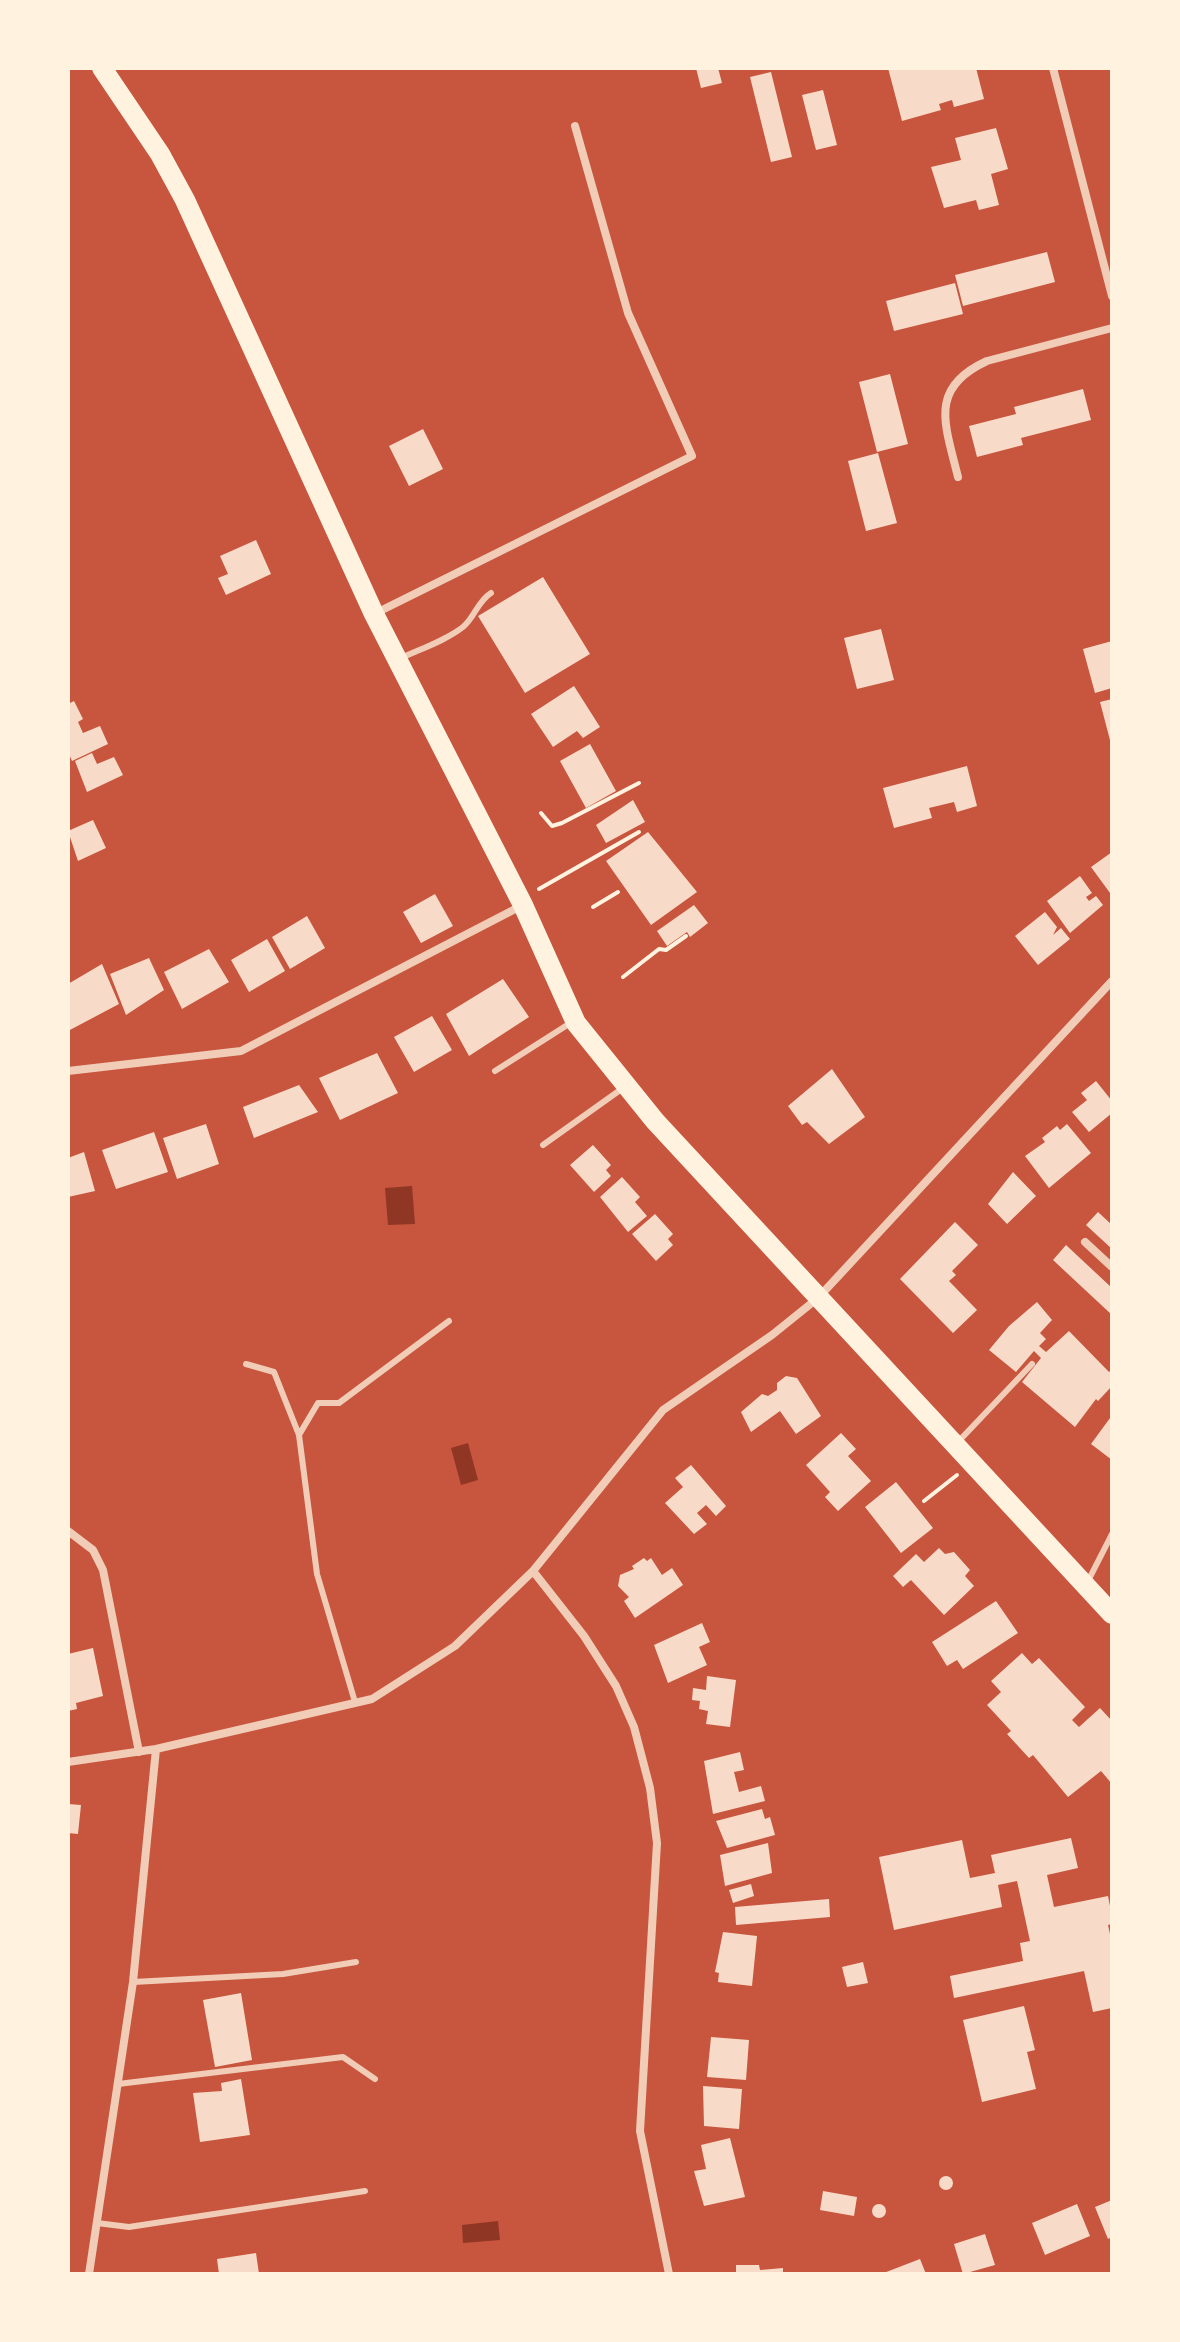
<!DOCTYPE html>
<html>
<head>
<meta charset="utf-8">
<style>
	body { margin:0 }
	#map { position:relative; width:1180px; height:2342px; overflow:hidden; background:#c8553d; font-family:"Sofia Sans Condensed",sans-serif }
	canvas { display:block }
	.frame { position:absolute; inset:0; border:70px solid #fff3e0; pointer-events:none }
</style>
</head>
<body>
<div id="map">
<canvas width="1180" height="2342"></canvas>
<div class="frame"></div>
</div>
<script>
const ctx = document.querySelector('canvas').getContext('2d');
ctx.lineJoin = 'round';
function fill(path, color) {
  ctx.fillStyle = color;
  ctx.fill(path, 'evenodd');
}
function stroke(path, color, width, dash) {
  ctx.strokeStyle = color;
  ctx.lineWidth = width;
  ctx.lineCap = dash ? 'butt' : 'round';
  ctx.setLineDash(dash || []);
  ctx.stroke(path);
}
const water = new Path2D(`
	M412,1186L415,1224L388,1225L385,1188Z
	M468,1443L478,1480L461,1485L451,1448Z
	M498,2221L500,2240L463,2243L462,2225Z`);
const building = new Path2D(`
	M696,68H718L722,83L701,88Z
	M888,68H976L984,99L954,107L952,100L939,104L941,110L902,121Z
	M771,72L792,157L771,162L750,77Z
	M823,90L837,145L816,150L802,95Z
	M996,128L1008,169L991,174L999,205L979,210L976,200L944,208L931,167L961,160L955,138Z
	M1047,252L1055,282L963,306L955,275Z
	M955,283L963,314L894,331L886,301Z
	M890,374L908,444L877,452L859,382Z
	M1083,389L1091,420L1021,438L1023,445L977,457L969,426L1016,414L1014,407Z
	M423,429L443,469L409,486L389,446Z
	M878,453L897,523L866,531L848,461Z
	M256,540L271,574L226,595L218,578L228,574L220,556Z
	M543,577L590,654L525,693L478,616Z
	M881,629L894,680L857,689L844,638Z
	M1112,641V688L1095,693L1083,649Z
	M574,686L600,727L583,738L577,731L553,747L531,714Z
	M1112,699V744H1111L1100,702Z
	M74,701L83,719L78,722L83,733L100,726L108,744L72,761L68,752V704Z
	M590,744L616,791L586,808L560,761Z
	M92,753L97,764L114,757L123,775L87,792L75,761Z
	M967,766L977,806L957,812L954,802L929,808L932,818L894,828L883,788Z
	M633,800L645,822L606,843L596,825Z
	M93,820L106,848L78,861L68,831Z
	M648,832L697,892L651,925L606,861Z
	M1112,852V891L1110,893L1091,867Z
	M1080,876L1092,893L1086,897L1089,901L1096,896L1103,905L1070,933L1047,901Z
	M435,894L453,926L421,943L403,912Z
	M694,905L708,923L690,937L687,932L667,946L657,931Z
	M1045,912L1057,927L1053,935L1061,928L1070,939L1038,965L1015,936Z
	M307,916L325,948L290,969L272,937Z
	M267,939L285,971L249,992L231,960Z
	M209,949L229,982L182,1009L164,972Z
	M149,958L164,990L126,1015L110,974Z
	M102,964L119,1004L68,1031V984Z
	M503,979L529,1017L469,1056L446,1014Z
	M432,1016L452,1050L414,1072L394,1037Z
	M377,1053L398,1093L340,1120L319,1078Z
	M832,1069L865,1117L829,1144L807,1122L802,1125L788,1106Z
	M1096,1081L1112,1101V1113L1089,1132L1072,1112L1087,1100L1081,1093Z
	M299,1085L318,1112L254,1138L243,1107Z
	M206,1124L219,1164L177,1179L163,1138Z
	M1067,1124L1091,1153L1049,1188L1025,1156L1045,1142L1042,1138L1057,1126L1060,1130Z
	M154,1132L168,1172L116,1189L102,1150Z
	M593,1145L611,1165L606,1170L611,1176L594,1192L570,1165Z
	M84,1152L95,1191L68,1197V1158Z
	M1013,1172L1036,1196L1007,1224L988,1204Z
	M622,1177L640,1197L635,1202L647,1216L628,1232L600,1197Z
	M1098,1212L1112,1225V1249L1086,1225Z
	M655,1214L673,1234L668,1239L673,1245L656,1261L632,1234Z
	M955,1222L978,1245L952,1271L956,1275L949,1281L977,1310L953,1333L900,1279Z
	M1066,1245L1112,1288V1315L1053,1260Z
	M1037,1302L1052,1320L1040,1333L1046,1339L1039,1346L1046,1352L1069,1331L1109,1372L1112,1369V1386L1098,1401L1096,1399L1075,1427L1022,1382L1041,1358L1034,1351L1016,1372L989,1350L1009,1326Z
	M786,1376L797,1378L821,1416L796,1434L780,1411L751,1432L741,1412L762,1394L768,1396L777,1390V1383Z
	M1110,1418L1112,1420V1460L1091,1444Z
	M841,1433L856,1449L848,1456L871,1481L838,1511L825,1497L830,1492L806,1465Z
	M691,1465L726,1506L716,1516L706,1505L697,1513L707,1524L694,1534L665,1503L683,1487L675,1478Z
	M896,1482L933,1528L901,1553L865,1507Z
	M939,1548L945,1554L954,1552L970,1570L965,1576L974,1586L944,1615L911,1580L903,1587L893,1576L916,1554L924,1562Z
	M644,1558L647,1561L651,1558L662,1575L672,1568L683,1585L635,1618L624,1601L629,1597L618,1586L620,1575L634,1569L632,1566Z
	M996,1601L1018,1633L963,1669L957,1660L947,1666L932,1642Z
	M702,1623L710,1642L699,1647L707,1665L668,1683L654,1645Z
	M93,1648L103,1696L76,1703L77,1709L68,1711V1654Z
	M1022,1653L1032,1664L1039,1658L1085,1707L1072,1720L1079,1727L1100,1708L1112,1721V1784L1101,1771L1068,1797L1033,1755L1029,1758L1007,1734L1011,1731L987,1705L1001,1692L991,1681Z
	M707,1676L736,1680L730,1727L706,1724L708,1711L699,1709L700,1701L692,1700L693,1688L706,1690Z
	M740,1752L744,1770L734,1772L739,1792L761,1786L765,1801L713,1814L704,1761Z
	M68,1804L81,1805L78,1834L68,1833Z
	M762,1809L765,1819L770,1817L775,1835L727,1848L716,1821Z
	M1071,1838L1078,1868L1047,1875L1054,1907L1108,1896L1112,1916V1924L1108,1925L1112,1943V2008L1093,2012L1084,1971L954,1998L950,1976L1023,1961L1020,1943L1030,1941L1017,1881L998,1885L1002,1907L894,1930L879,1857L962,1840L970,1878L995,1873L991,1855Z
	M768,1843L772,1873L725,1886L720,1855Z
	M751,1884L754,1896L733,1903L729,1890Z
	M829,1899L830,1917L736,1925L735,1907Z
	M723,1932L757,1936L752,1986L718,1982L719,1973L715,1972Z
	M863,1962L868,1983L847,1987L842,1967Z
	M241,1993L252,2060L215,2067L203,2000Z
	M1024,2006L1035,2050L1027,2052L1036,2089L982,2102L963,2020Z
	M711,2037L749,2040L746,2080L707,2077Z
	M241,2079L250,2135L200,2142L193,2093L222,2091L221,2083Z
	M703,2086L742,2089L739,2129L704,2126Z
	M730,2138L745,2197L704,2206L694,2171L706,2169L701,2145Z
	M939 2183a7 7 0 1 1 14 0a7 7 0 1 1-14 0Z
	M823,2191L857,2197L854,2216L820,2210Z
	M1112,2200V2237L1108,2239L1095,2207Z
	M872 2211a7 7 0 1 1 14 0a7 7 0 1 1-14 0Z
	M1077,2204L1090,2236L1045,2255L1032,2223Z
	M985,2234L995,2265L963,2274L954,2244Z
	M256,2253L259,2274H219L217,2259Z
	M920,2259L926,2274H881Z
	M736,2265H759L760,2270L783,2268V2274H736Z`);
const path = new Path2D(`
	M541,813L552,826L562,823L639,783
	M539,889L639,832
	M593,907L618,892
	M623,977L659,949L666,950L686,936
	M924,1501L957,1475`);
const service = new Path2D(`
	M399,659C420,649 445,641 463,627C475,617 477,602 491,593
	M495,1071L572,1022
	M543,1145L623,1088
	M246,1364L274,1372L299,1435L317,1574L355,1702
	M299,1435L318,1403H339L449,1321
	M957,1443L1032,1364
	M1087,1583L1112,1534
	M133,1982L283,1974L356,1962
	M118,2084L343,2057L375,2079
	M97,2223L129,2227L365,2191`);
const minor = new Path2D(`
	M1053,68L1112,296
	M958,477C945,424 928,388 987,361L1112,328
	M374,614L692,456L628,313L575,126
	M68,1071L241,1051L523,905
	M1085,1242L1112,1267
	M68,1531L93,1550L103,1570L139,1752
	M533,1571L584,1636L616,1686L634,1727L650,1788L657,1843L640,2131L669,2274
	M68,1762L156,1749L372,1699L455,1646L533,1571L663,1410L772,1335L818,1298L1112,981
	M89,2274L133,1982L156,1749`);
const primary = new Path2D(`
	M102,68L160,154L185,200L374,614L523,905L576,1023L655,1121L1112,1614`);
fill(water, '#8f3625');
fill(building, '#f7dbc8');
stroke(path, '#fff3e0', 4);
stroke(service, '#f1ccb7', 6);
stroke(minor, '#f1ccb7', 8);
stroke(primary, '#fff3e0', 20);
</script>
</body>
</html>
